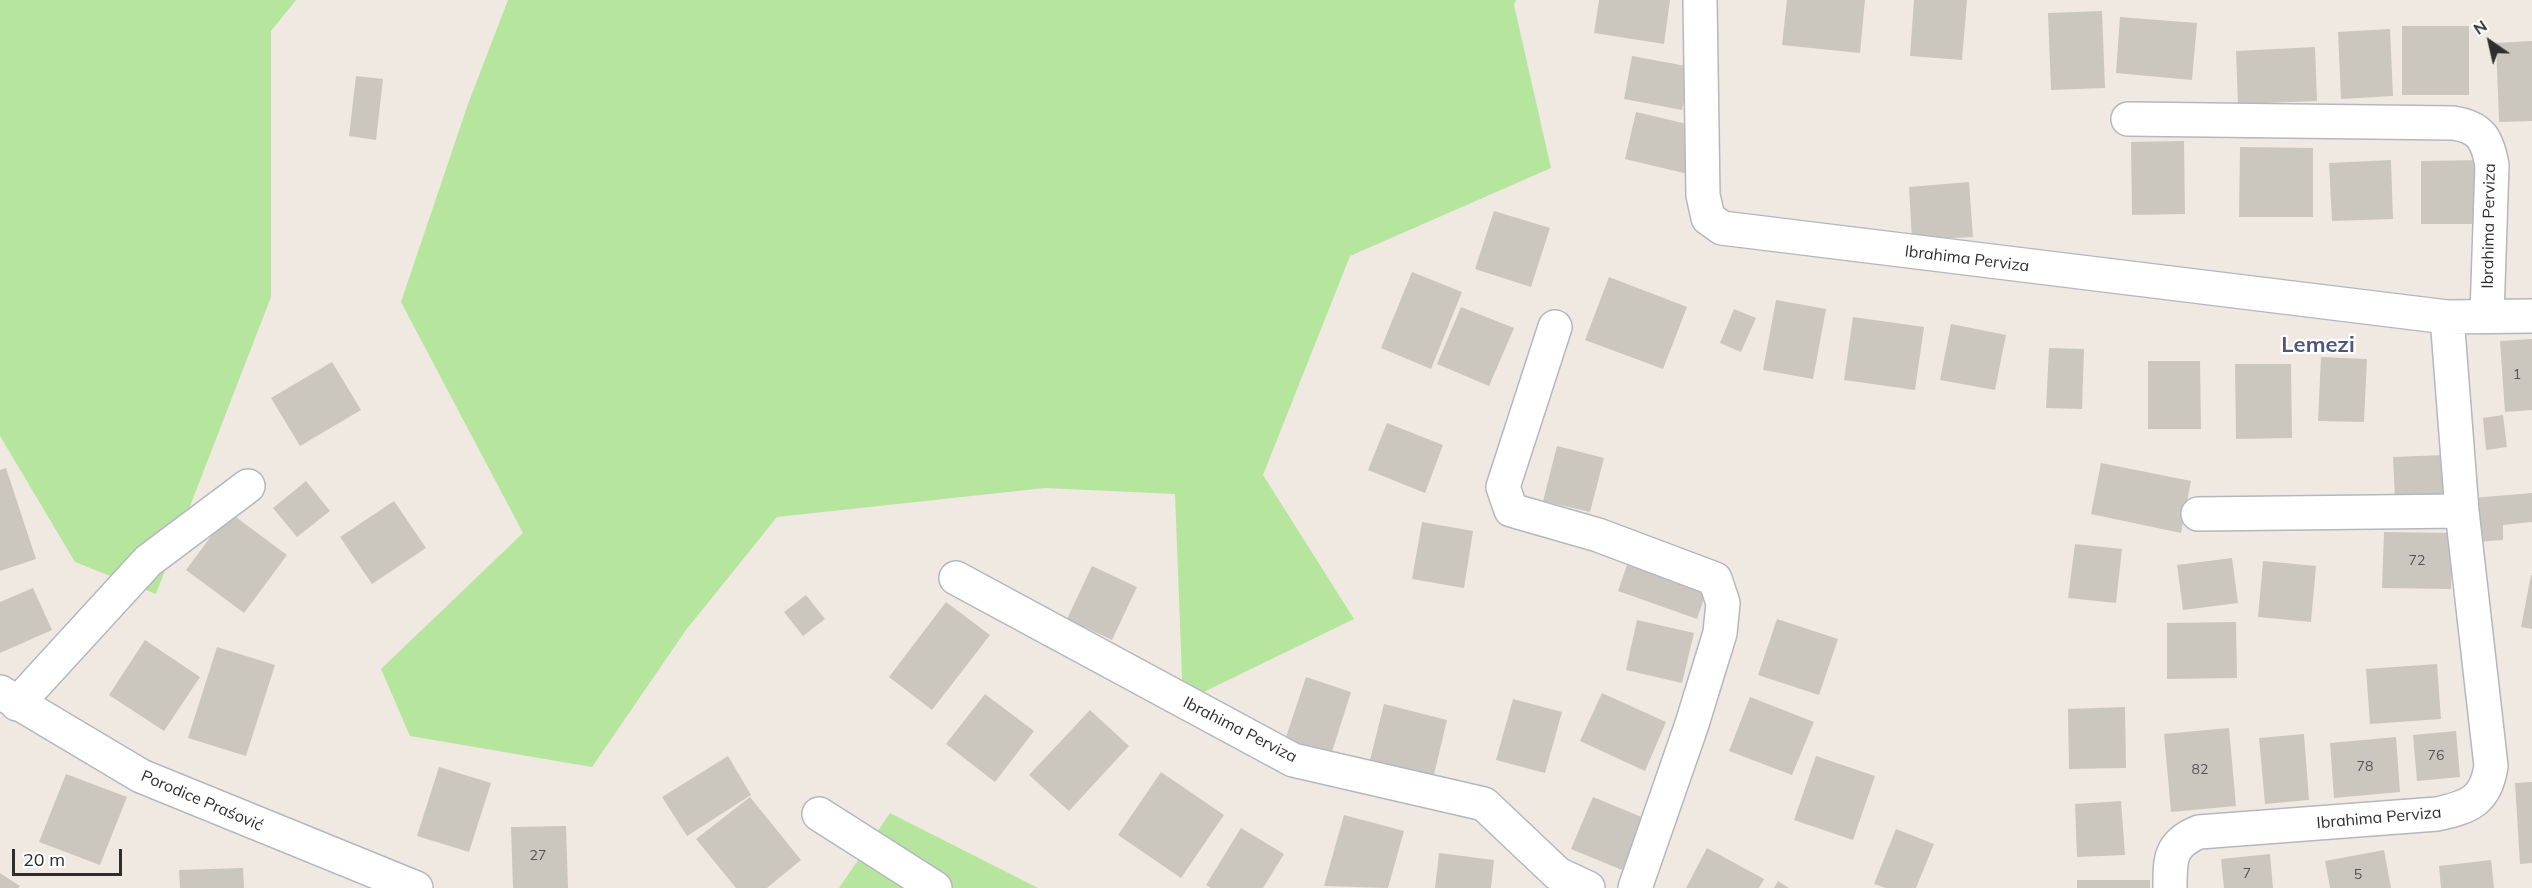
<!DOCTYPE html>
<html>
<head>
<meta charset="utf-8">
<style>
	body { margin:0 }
	#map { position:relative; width:2532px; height:888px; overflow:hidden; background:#efe9e1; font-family:Mulish,sans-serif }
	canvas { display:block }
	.north { position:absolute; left:2460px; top:12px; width:60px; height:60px; -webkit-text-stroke:4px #fff; paint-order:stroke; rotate:326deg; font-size:16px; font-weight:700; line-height:24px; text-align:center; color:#2e2e2e }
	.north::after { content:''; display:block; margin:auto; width:21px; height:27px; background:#2e2e2e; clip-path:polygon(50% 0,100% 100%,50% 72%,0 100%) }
	.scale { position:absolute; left:12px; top:849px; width:110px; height:27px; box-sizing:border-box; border:3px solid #2e2e2e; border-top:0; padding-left:8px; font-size:18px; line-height:21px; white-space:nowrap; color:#2e2e2e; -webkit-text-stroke:4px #fff; paint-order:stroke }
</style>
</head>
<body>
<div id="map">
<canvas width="2532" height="888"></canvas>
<div class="north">N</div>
<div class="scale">20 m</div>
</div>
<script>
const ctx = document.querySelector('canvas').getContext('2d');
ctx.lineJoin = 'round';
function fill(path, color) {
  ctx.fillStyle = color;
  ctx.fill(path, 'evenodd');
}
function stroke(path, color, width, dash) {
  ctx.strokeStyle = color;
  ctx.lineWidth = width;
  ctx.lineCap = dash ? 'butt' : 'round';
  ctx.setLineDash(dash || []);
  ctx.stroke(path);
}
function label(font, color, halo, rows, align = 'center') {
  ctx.font = font + ' Mulish,sans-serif';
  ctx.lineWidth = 4.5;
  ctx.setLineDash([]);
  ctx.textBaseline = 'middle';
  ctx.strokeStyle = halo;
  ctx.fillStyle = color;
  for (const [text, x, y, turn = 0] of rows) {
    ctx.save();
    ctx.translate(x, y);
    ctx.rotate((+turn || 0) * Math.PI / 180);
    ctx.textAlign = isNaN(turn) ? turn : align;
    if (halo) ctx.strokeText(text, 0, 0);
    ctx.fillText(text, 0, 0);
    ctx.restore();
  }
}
const green = new Path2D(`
	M0,0H296L271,31V297L156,594L75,562L0,436Z
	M508,0H1516L1514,5L1551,168L1350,256L1263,475L1354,619L1183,702L1175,494L1045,488L777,517L686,630L592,767L410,736L381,669L523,533L401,302L468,104Z
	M890,813L1038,888H839Z`);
const building = new Path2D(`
	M1599,0H1670L1664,44L1594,33Z
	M1787,0H1865L1860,53L1782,45Z
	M1914,0H1967L1962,60L1910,56Z
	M2102,11L2105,88L2051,90L2048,13Z
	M2120,17L2197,23L2192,80L2116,73Z
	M2402,26H2469V95H2402Z
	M2390,29L2393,96L2341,99L2338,32Z
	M2532,41V121L2499,122L2496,43Z
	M2315,47L2317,101L2238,104L2236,51Z
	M1632,56L1691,67L1682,110L1624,99Z
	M356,76L383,79L376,140L349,136Z
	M1636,112L1700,127L1688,174L1625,159Z
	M2184,141L2185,214L2132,215L2131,142Z
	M2240,147L2313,148V217H2239Z
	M2391,160L2393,219L2332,221L2329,163Z
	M2485,160V224H2421V161Z
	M1969,182L1973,237L1912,240L1909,187Z
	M1494,211L1550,228L1531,287L1475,269Z
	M1412,272L1462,292L1431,369L1381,348Z
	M1609,277L1687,307L1663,369L1585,340Z
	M1776,300L1826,309L1813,379L1763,370Z
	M1461,307L1514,328L1489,386L1437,364Z
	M1734,309L1756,318L1741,352L1720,343Z
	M1853,317L1924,327L1915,390L1844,380Z
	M1951,324L2006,335L1995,390L1940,380Z
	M2532,339V410L2505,412L2500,341Z
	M2049,348L2084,349L2082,409L2046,408Z
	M2321,357L2367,359L2364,422L2318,421Z
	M2148,361H2200L2201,429H2148Z
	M332,362L361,410L300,446L271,398Z
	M2235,364H2291L2292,438L2236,439Z
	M2503,415L2507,447L2486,450L2483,418Z
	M1387,423L1443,445L1425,493L1368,470Z
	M1557,446L1604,458L1590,512L1543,501Z
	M2443,455L2445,497L2395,499L2393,457Z
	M2101,463L2191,481L2181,533L2091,514Z
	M6,468L36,559L0,571V470Z
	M306,481L330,511L297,537L273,508Z
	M2532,493V522L2503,525V540L2475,542L2472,498Z
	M394,501L426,548L372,584L340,537Z
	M229,512L287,555L244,613L186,570Z
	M1422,522L1473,531L1464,588L1412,579Z
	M2384,532L2452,533L2451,589L2382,588Z
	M2075,544L2122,549L2116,603L2068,598Z
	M2232,558L2238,603L2183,610L2177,565Z
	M1629,559L1708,587L1697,619L1618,591Z
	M2263,561L2316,566L2311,622L2258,617Z
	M1092,566L1137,587L1112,640L1067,619Z
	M2531,575H2532V629L2521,627Z
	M33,588L52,630L0,653V602Z
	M806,595L825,619L803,636L784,612Z
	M946,602L990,635L932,710L889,677Z
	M1777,619L1838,639L1819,695L1758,675Z
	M1637,620L1694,633L1682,683L1626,670Z
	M2236,622L2237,678L2167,679V623Z
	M145,640L200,677L164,731L109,695Z
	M217,647L275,665L246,756L188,738Z
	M2437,664L2441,719L2370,724L2366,669Z
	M1306,677L1351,692L1331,755L1285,740Z
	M1602,693L1666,722L1645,771L1580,741Z
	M985,694L1034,731L995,782L946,744Z
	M1750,697L1814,722L1792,775L1729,751Z
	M1513,699L1562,712L1545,773L1496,760Z
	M1384,704L1447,720L1432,783L1368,768Z
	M2125,707L2126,768L2069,769L2068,709Z
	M1090,710L1129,746L1069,811L1029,775Z
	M2229,728L2236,806L2171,812L2164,734Z
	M2456,731L2460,777L2417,781L2413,735Z
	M2304,734L2309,800L2265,804L2259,738Z
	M2396,737L2400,792L2334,798L2330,743Z
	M728,756L751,795L687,836L662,797Z
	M1816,756L1875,776L1853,840L1794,820Z
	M439,767L491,783L469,852L417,836Z
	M1161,772L1224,815L1181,878L1118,835Z
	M66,774L127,797L100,865L39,842Z
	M2532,782V863L2520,864L2515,783Z
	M750,797L801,860L767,888H736L696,839Z
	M1593,797L1644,818L1622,870L1571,849Z
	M2121,801L2125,855L2077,857L2075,804Z
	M1344,815L1404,831L1388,888L1324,886Z
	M566,826L568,888H513L511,827Z
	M1241,828L1284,854L1263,888H1211L1206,885Z
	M1896,829L1934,844L1916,888H1886L1874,884Z
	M1707,848L1764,879L1759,888H1686Z
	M2384,850L2391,888H2330L2325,861Z
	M1439,853L1494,860L1491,888H1435Z
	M2270,854L2273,888H2224L2221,859Z
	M2491,860L2494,888H2441L2439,866Z
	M243,868L244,888H180L179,870Z
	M0,873L20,886L18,888H0Z
	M2077,880H2150V888H2077Z
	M1778,881L1789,888H1774Z`);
const minor = new Path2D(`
	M1700,0L1703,195L1708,218L1722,228L2447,317L2532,316
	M2128,119L2453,123C2480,127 2487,138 2492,165L2487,315
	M1555,327L1503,487L1511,510L1598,535L1715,579L1723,603L1720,633L1692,724L1635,888
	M2198,514L2462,511
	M956,578L1293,760L1484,804L1558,874L1588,888
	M0,692L141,776L416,888
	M17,704L148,561L248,486
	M819,814L935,888
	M2170,888C2170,860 2169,844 2199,832L2437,814C2469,807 2486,801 2491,766L2462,511L2447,317`);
const numberNames = [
	["1",2517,375],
	["72",2417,561],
	["76",2436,756],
	["78",2365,767],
	["82",2200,770],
	["27",538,856],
	["7",2247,874],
	["5",2358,875]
];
const streetNames = [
	["Ibrahima Perviza",2489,226,-89],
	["Ibrahima Perviza",1967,259,7],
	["Ibrahima Perviza",1240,730,27],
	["Porodice Praśović",202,801,23],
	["Ibrahima Perviza",2379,818,-5]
];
const districtNames = [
	["Lemezi",2318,345]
];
fill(green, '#b6e59e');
fill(building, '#cbc7bf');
stroke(minor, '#b4b7c1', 36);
stroke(minor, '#fff', 33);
label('14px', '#555452', null, numberNames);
label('16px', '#2e2e2e', '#fff', streetNames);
label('bold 22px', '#4d5680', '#fff', districtNames);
</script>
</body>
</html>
